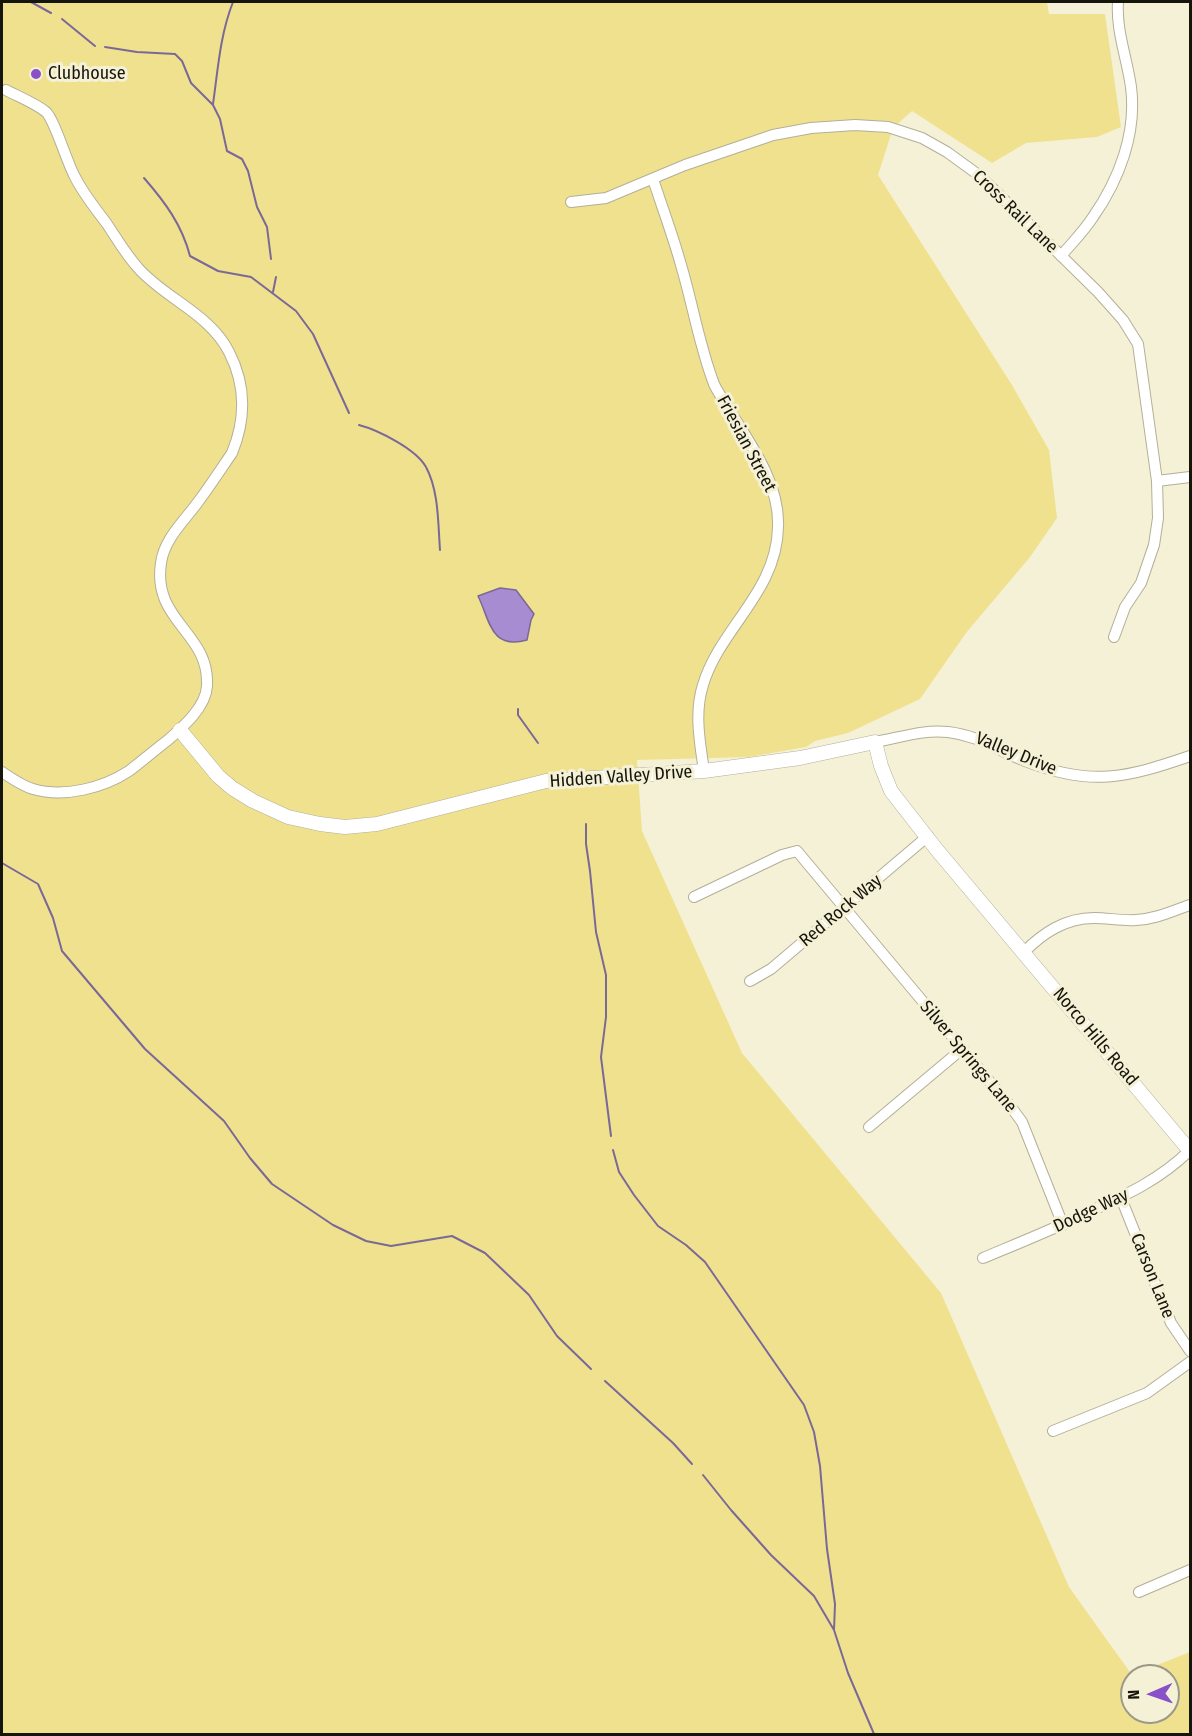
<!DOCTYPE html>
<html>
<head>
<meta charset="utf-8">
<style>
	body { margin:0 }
	#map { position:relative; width:1192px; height:1736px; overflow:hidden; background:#f5f1d7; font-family:"Fira Sans Condensed",sans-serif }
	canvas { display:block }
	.frame { position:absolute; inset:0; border:3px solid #16150c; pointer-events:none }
	.north { position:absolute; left:1120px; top:1664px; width:60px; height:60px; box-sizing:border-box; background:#f5f1d7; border:2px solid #9c9986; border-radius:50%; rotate:268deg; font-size:16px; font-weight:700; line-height:24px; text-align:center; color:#16150c }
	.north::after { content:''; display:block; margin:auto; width:21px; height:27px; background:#8951c8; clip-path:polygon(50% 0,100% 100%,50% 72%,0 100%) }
</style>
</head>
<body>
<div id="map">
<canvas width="1192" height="1736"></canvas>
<div class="frame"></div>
<div class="north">N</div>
</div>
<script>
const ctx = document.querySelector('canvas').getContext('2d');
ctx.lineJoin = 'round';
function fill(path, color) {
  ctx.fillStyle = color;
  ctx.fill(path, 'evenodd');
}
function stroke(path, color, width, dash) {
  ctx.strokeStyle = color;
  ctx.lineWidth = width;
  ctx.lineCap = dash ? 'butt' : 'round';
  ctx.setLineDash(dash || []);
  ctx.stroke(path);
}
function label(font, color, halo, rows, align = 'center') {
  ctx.font = font + ' "Fira Sans Condensed",sans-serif';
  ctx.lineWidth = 6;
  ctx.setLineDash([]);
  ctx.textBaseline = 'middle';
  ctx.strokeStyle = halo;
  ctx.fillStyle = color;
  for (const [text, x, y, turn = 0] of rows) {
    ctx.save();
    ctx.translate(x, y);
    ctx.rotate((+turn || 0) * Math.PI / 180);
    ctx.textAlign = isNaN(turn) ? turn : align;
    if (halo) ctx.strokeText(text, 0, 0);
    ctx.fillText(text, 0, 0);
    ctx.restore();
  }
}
const green = new Path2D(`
	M2,2H1047L1049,14H1105L1121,127L1097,137L1026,143L992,163L912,111L893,128L878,175L1012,385L1049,450L1057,518L1030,557L966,633L920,699L848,733L815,741L806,747L749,757L637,760L642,831L742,1053L941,1293L1069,1587L1132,1675L1190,1652V1734H2ZM1132,1676H1168V1712H1132Z`);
const water = new Path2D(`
	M500,588L516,590L534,614L531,620L527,640C490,650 490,620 478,596Z`);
const stream = new Path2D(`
	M31,2L51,13
	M62,19L95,46
	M105,47L137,52L175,54L182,61L191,83L213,105L220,119L227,151L242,159L248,171L257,207L267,227L271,259
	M213,104C218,69 220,35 233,2
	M144,178C165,202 182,225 190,256L218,271L251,277L296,311L313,334L349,413
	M273,292L276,277
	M359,425C378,430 416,449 426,467C439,491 438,524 440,550
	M518,709V715L538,743
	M586,824V844L590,871L596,932L606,975V1017L601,1057L611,1136
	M2,863L38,884L53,918L62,951L145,1049L224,1121L250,1158L272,1184L333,1225L366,1241L391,1246L452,1236L485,1253L529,1295L557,1336L591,1369
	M613,1150L619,1172L634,1195L658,1226L686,1245L705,1262L804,1405L814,1432L820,1466L827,1549L835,1604L834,1630
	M605,1381L673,1443L692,1464
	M703,1475L731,1510L771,1555L814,1596L834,1630L848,1673L874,1734`);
const street = new Path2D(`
	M653,179C662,207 673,236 681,265C693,305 699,345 714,384C718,393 725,402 730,411C752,446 780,485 778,527C777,592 720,628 703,685C694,713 700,743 704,771
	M571,202L606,198L685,165L773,135L811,128L855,125L888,127L922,138L947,152L980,176L1098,292L1123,320L1138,344L1157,481L1158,518L1154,545L1141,583L1125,607L1114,637
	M1061,256C1072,243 1084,231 1093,217C1119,180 1137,133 1131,87C1127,58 1116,31 1118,2
	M1157,481L1190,477
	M875,742C899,738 924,729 948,732C981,736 996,750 1025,761C1091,787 1126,778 1190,756
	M2,772C11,778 22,786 33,789C64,798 103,788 129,771C142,761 155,750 168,740C183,727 206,707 207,686C210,632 152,622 161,563C164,539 185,520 198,502C210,486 221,469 232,453C246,419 246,385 229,352C210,314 166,299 139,269C126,255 117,239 107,224C95,208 82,192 74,175C67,162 54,119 46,112C35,103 19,97 6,90
	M694,897L782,855L797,851L1011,1107L1022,1122L1063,1225
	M1024,952C1043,933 1065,918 1094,918C1108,918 1122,921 1136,920C1156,919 1172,911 1190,905
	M750,981L771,969L928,836
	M869,1127L962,1049
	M1121,1198L1171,1323L1190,1351
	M983,1258C1019,1243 1054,1229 1089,1212C1126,1195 1161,1179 1190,1150
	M1053,1431L1147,1393L1190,1362
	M1139,1592L1190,1570`);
const secondary = new Path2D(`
	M180,730L218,776L232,788L253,801L288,817L320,824L345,827L377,824L546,781L704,771L800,758L875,742L881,766L891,791L937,850L1190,1151`);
const markers = [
	[36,74,6,"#8951c8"]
];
const poiNames = [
	["Clubhouse",48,74]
];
const streetNames = [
	["Cross Rail Lane",1015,212,44],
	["Friesian Street",746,444,62],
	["Valley Drive",1016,754,22],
	["Hidden Valley Drive",621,777,-4],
	["Red Rock Way",841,911,-40],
	["Norco Hills Road",1095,1037,50],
	["Silver Springs Lane",968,1057,50],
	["Dodge Way",1091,1211,-25],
	["Carson Lane",1152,1276,68]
];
fill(green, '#f0e18f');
fill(water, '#a88cd2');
stroke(water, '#7c6897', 1.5);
stroke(stream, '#7c6897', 2);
stroke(street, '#b3af97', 12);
stroke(secondary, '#b3af97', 15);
stroke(street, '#fff', 10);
stroke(secondary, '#fff', 14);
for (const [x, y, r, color] of markers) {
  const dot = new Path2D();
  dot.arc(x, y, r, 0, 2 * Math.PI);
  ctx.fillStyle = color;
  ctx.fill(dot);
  stroke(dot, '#f5f1d7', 2);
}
label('18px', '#16150c', '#f5f1d7', poiNames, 'left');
label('18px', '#16150c', '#f5f1d7', streetNames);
</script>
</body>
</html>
